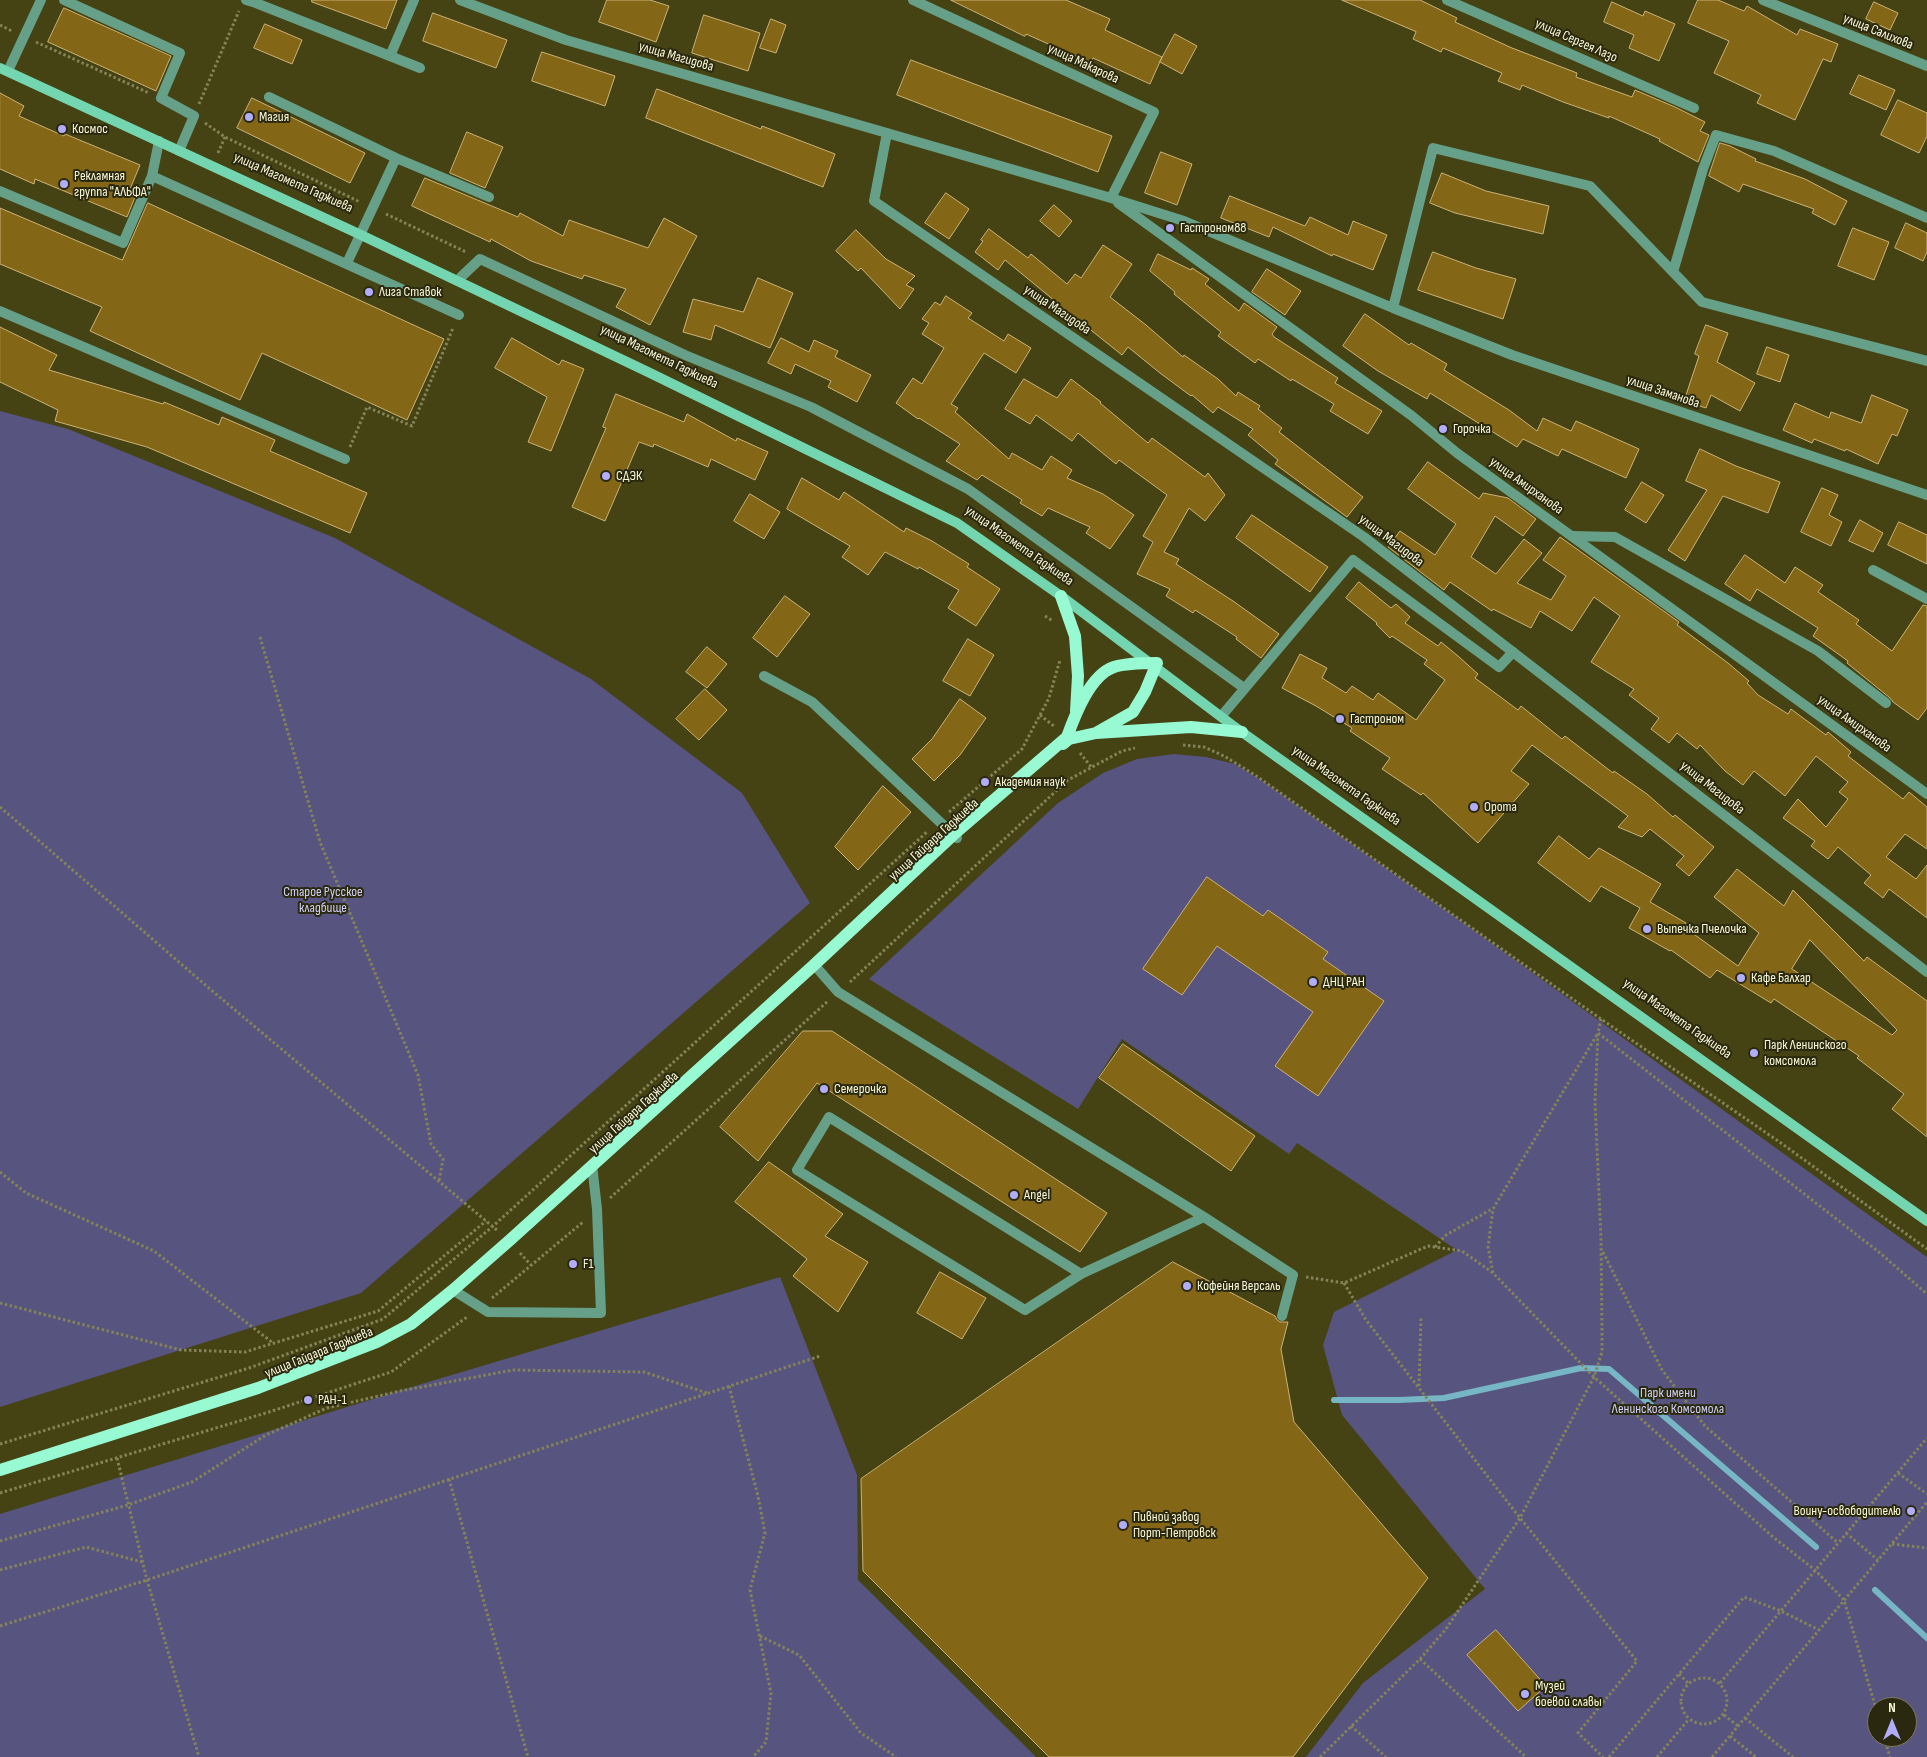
<!DOCTYPE html>
<html>
<head>
<meta charset="utf-8">
<style>
	body { margin:0 }
	#map { position:relative; width:1927px; height:1757px; overflow:hidden; background:#454313; font-family:"Sofia Sans Condensed",sans-serif }
	canvas { display:block }
	.north { position:absolute; left:1867px; top:1697px; width:50px; height:50px; box-sizing:border-box; background:#2a290f; border:1px solid #7c7b5f; border-radius:50%; rotate:0deg; font-size:14px; font-weight:700; line-height:20px; text-align:center; color:#f8f7d7 }
	.north::after { content:''; display:block; margin:auto; width:18px; height:22px; background:#b2adf9; clip-path:polygon(50% 0,100% 100%,50% 72%,0 100%) }
</style>
</head>
<body>
<div id="map">
<canvas width="1927" height="1757"></canvas>
<div class="north">N</div>
</div>
<script>
const ctx = document.querySelector('canvas').getContext('2d');
ctx.lineJoin = 'round';
function fill(path, color) {
  ctx.fillStyle = color;
  ctx.fill(path, 'evenodd');
}
function stroke(path, color, width, dash) {
  ctx.strokeStyle = color;
  ctx.lineWidth = width;
  ctx.lineCap = dash ? 'butt' : 'round';
  ctx.setLineDash(dash || []);
  ctx.stroke(path);
}
function label(font, color, halo, rows, align = 'center') {
  ctx.font = font + ' "Sofia Sans Condensed",sans-serif';
  ctx.lineWidth = 4;
  ctx.setLineDash([]);
  ctx.textBaseline = 'middle';
  ctx.strokeStyle = halo;
  ctx.fillStyle = color;
  for (const [text, x, y, turn = 0] of rows) {
    ctx.save();
    ctx.translate(x, y);
    ctx.rotate((+turn || 0) * Math.PI / 180);
    ctx.textAlign = isNaN(turn) ? turn : align;
    if (halo) ctx.strokeText(text, 0, 0);
    ctx.fillText(text, 0, 0);
    ctx.restore();
  }
}
const green = new Path2D(`
	M0,411L68,429L335,538L591,679L742,793L810,903L361,1293L0,1407Z
	M1174,754L1206,757L1235,764L1261,780L1465,924L1927,1257V1757H1306L1363,1683L1485,1589L1342,1415L1323,1345L1334,1312L1457,1250L1297,1143L1289,1154L1122,1039L1078,1109L869,979L1058,803L1103,773L1137,759ZM1877,1707H1907V1737H1877Z
	M780,1277L857,1475L858,1580L1036,1757H0V1514L425,1383Z`);
const stream = new Path2D(`
	M1334,1400H1399L1444,1398L1581,1368L1609,1369L1816,1547
	M1875,1590L1927,1638`);
const building = new Path2D(`
	M312,0H397L386,29L312,2Z
	M607,0H650L669,6L656,42L599,22Z
	M951,0H1066L1110,19L1105,30L1162,57L1150,84L1093,58L1091,63L1026,34L1025,36Z
	M1342,0H1420L1457,18L1455,22L1512,48L1577,73L1576,77L1632,97L1635,90L1675,107L1705,122L1700,131L1709,135L1698,162L1659,141L1660,139L1609,116V118L1563,102L1522,85L1520,90L1498,81L1502,73L1443,48L1441,52L1413,39L1416,32Z
	M1698,0H1718L1744,11L1747,6L1797,35L1800,29L1838,44L1831,62L1823,59L1795,120L1757,103L1761,95L1714,73L1729,41L1688,23Z
	M1612,2L1643,16L1645,11L1675,24L1659,61L1629,48L1634,35L1604,22Z
	M1874,2L1898,13L1890,30L1866,19Z
	M64,8L171,56L156,91L48,42Z
	M433,13L507,40L496,68L423,41Z
	M704,15L760,33L748,71L692,53Z
	M771,19L786,25L776,53L760,48Z
	M265,24L302,40L292,64L254,48Z
	M1175,34L1197,46L1182,74L1160,62Z
	M542,52L615,76L605,106L532,81Z
	M911,60L1112,136L1098,172L897,95Z
	M1859,75L1895,90L1886,110L1850,94Z
	M657,89L761,129L762,126L835,154L823,187L646,118Z
	M0,93L24,106L19,116L64,136L65,134L140,165L128,194L135,197L127,217L35,179L34,184L0,169Z
	M252,98L365,153L350,183L237,128Z
	M1898,100L1927,113V136L1919,153L1881,135Z
	M467,132L503,147L485,188L450,173Z
	M1720,143L1730,146L1756,159L1755,161L1805,179L1847,201L1835,225L1812,213L1814,209L1743,184L1739,192L1709,176Z
	M1161,152L1192,164L1177,205L1145,193Z
	M1442,173L1486,191L1549,206L1543,234L1455,213L1430,203Z
	M425,178L518,217L520,213L563,236L569,220L648,248L664,218L697,236L650,325L616,307L626,289L584,275L582,279L531,261L491,239L490,242L412,206Z
	M946,193L969,209L949,239L925,223Z
	M1230,196L1305,226L1310,217L1348,235L1353,221L1387,235L1373,270L1333,254L1332,256L1273,227L1269,237L1221,218Z
	M148,203L444,339L407,420L262,353L240,400L90,331L102,307L0,264V208L122,260Z
	M1054,205L1072,221L1059,237L1040,221Z
	M1906,223L1927,233V252L1923,261L1895,248Z
	M1853,228L1889,242L1874,280L1838,266Z
	M989,229L1028,258L1031,254L1067,284L1075,274L1081,278L1103,245L1132,264L1110,297L1146,325L1183,357L1184,355L1218,379L1236,396L1238,392L1260,406L1258,409L1282,428L1279,432L1363,497L1347,517L1275,464L1278,460L1248,435L1253,429L1218,407L1213,413L1192,395L1191,396L1160,373L1128,347L1122,355L1082,323L1080,326L1052,305L1055,301L1005,260L998,270L975,252L983,241L981,240Z
	M856,230L886,259L915,276L906,285L914,289L900,309L861,268L858,271L836,251Z
	M1433,252L1476,268L1516,279L1503,319L1418,290Z
	M1158,254L1191,270L1192,268L1209,279L1205,284L1239,311L1244,303L1277,327L1272,334L1274,337L1338,378L1335,383L1382,411L1368,434L1330,411L1334,404L1292,379L1291,381L1258,359L1255,363L1218,336L1221,332L1174,294L1175,292L1150,271Z
	M1267,269L1301,291L1285,315L1252,292Z
	M758,278L793,293L770,348L715,325L711,340L683,332L693,299L743,312Z
	M946,296L972,313L968,318L1004,341L1008,334L1031,348L1016,373L984,353L951,404L958,408L955,412L1009,459L1012,453L1042,470L1051,456L1072,470L1067,478L1103,494L1134,515L1110,549L1086,533L1090,527L1048,508L1042,516L1020,503L1022,500L982,475L977,480L946,461L960,444L919,418L918,419L896,403L913,378L922,384L944,348L922,334L929,323L922,319L935,302L940,305Z
	M1365,314L1409,345L1411,343L1447,364L1444,370L1509,410L1537,431L1543,418L1571,431L1576,421L1639,449L1626,478L1562,449L1558,456L1523,439L1517,447L1430,393L1427,399L1378,371L1343,346Z
	M1706,325L1728,333L1717,362L1755,383L1740,411L1711,395L1706,408L1684,401L1699,356L1695,354Z
	M0,327L57,355L49,370L163,404L164,402L219,425L222,417L275,440L270,451L367,493L350,533L147,447L55,421L58,410L0,382Z
	M512,338L559,365L562,360L584,369L551,451L528,442L547,397L495,368Z
	M781,338L809,352L814,340L838,351L835,357L871,375L857,402L828,387L831,381L795,364L791,374L768,363Z
	M1767,347L1789,355L1780,382L1757,374Z
	M1024,379L1057,398L1071,379L1101,402L1100,403L1148,443L1152,438L1205,477L1208,473L1225,495L1205,521L1189,508L1164,552L1179,559L1176,564L1233,601L1279,634L1261,658L1236,639L1237,637L1195,610L1193,613L1166,596L1170,589L1137,574L1153,542L1143,536L1167,495L1119,460L1116,464L1078,433L1072,441L1036,415L1030,424L1005,409Z
	M616,394L684,422L687,414L736,441L737,438L768,452L755,480L711,459L708,467L654,444L653,447L639,442L605,521L572,507L606,428L603,427Z
	M1872,395L1908,410L1897,436L1892,434L1878,464L1846,449L1845,451L1814,439L1812,443L1783,430L1795,403L1829,418L1831,412L1861,423Z
	M1700,449L1736,466L1780,482L1768,513L1723,496L1685,561L1668,550L1707,490L1686,481Z
	M1428,462L1479,499L1483,493L1508,498L1536,519L1523,536L1495,516L1471,557L1496,574L1524,539L1542,553L1517,583L1551,600L1566,576L1543,560L1560,537L1679,622L1677,625L1728,663L1749,681L1747,683L1758,695L1788,714L1791,709L1826,735L1828,732L1851,752L1848,756L1903,799L1909,792L1927,807V849L1905,834L1886,857L1916,879L1927,865V918L1889,889L1883,898L1864,883L1871,875L1838,847L1828,859L1811,846L1815,841L1783,818L1798,799L1826,827L1848,799L1839,792L1848,782L1816,756L1785,796L1754,771L1743,785L1725,771L1700,745L1697,749L1677,733L1669,743L1651,729L1659,718L1629,695L1634,689L1591,662L1620,616L1594,597L1572,631L1540,611L1531,628L1493,609L1492,611L1450,582L1444,590L1388,547L1400,531L1435,555L1456,524L1408,489Z
	M802,478L839,500L844,492L904,532L906,528L932,541L969,564L967,567L1000,589L976,626L948,608L959,590L919,567L918,569L885,552L868,575L842,557L850,546L787,509Z
	M1642,482L1664,495L1646,523L1625,510Z
	M1822,488L1838,495L1829,515L1842,522L1831,546L1801,532Z
	M750,494L780,512L764,539L734,521Z
	M1252,515L1328,567L1310,592L1236,538Z
	M1860,520L1883,533L1873,552L1849,541Z
	M1899,522L1927,535V564L1888,545Z
	M1745,555L1785,583L1795,567L1823,585L1818,592L1859,620L1856,624L1892,651L1923,605L1927,606V708L1918,720L1893,702L1890,698L1847,663L1848,661L1813,636L1818,628L1757,589L1750,601L1725,584Z
	M1359,582L1391,608L1396,604L1410,617L1405,623L1438,646L1441,642L1458,656L1478,674L1475,678L1518,710L1521,706L1562,739L1565,736L1613,773L1614,771L1647,794L1673,817L1675,815L1714,847L1689,876L1676,865L1684,856L1650,829L1642,837L1618,827L1628,816L1532,745L1511,771L1529,784L1478,843L1423,793L1421,795L1382,769L1390,758L1350,731L1352,728L1316,706L1282,688L1300,654L1327,668L1322,678L1346,693L1352,686L1373,700L1378,693L1416,720L1445,680L1424,664L1427,660L1392,636L1390,638L1376,624L1377,623L1346,598Z
	M785,596L810,614L777,657L753,638Z
	M968,639L994,655L970,696L943,681Z
	M707,647L727,664L707,688L686,672Z
	M705,689L727,710L699,740L676,719Z
	M960,699L986,718L960,755L934,781L912,759L932,739Z
	M883,786L911,812L858,870L835,847Z
	M1559,836L1589,859L1599,848L1661,884L1650,902L1686,923L1684,927L1738,966L1759,933L1714,897L1737,869L1784,906L1793,890L1864,961L1867,957L1927,1001V1137L1892,1109L1904,1094L1857,1058L1859,1056L1774,999L1771,1003L1717,970L1710,978L1671,950L1670,951L1629,928L1640,908L1601,886L1590,902L1538,863ZM1810,940L1897,1030L1892,1035L1792,969Z
	M1207,877L1263,916L1268,910L1328,952L1323,959L1384,1001L1318,1096L1275,1066L1313,1012L1217,946L1182,995L1143,969Z
	M803,1031H832L1107,1213L1080,1252L817,1083L758,1161L720,1127Z
	M1123,1044L1255,1136L1231,1171L1099,1078Z
	M769,1162L843,1214L825,1236L868,1262L838,1312L793,1276L807,1259L735,1202Z
	M1173,1262L1275,1316L1277,1320L1280,1322H1288L1281,1349L1294,1422L1428,1578L1293,1757H1049L863,1571L861,1479Z
	M940,1272L986,1298L962,1339L917,1313Z
	M1496,1630L1546,1686L1518,1711L1467,1655Z`);
const path = new Path2D(`
	M0,25L12,31
	M36,42L149,93
	M199,104L239,11
	M205,123L225,137L360,202
	M218,153L225,137
	M386,214L466,252
	M350,447L367,407L412,426L453,328
	M1045,616L1053,621
	M260,637L320,842L418,1075L431,1144L443,1159L439,1181
	M1040,715L1055,727
	M1183,745L1204,747L1224,756L1255,775L1601,1019L1781,1143L1927,1249
	M1080,753L1092,768
	M0,807L210,989L498,1231
	M949,812L1022,749L1049,698L1060,660
	M850,982L1068,780L1122,751L1135,748
	M0,1172L26,1193L154,1251L273,1343
	M610,1198L828,1001
	M1435,1247L1446,1235L1492,1209
	M1603,1252L1662,1370L1705,1426L1838,1543
	M520,1253L531,1265
	M1493,1273L1488,1247L1493,1209L1598,1033L1880,1253L1927,1294
	M1306,1277L1344,1283L1428,1246L1462,1251L1493,1273L1594,1377L1773,1537L1815,1570L1844,1600L1877,1712
	M1344,1283L1366,1320L1520,1518L1637,1661L1578,1733L1603,1757
	M492,1298L583,1222
	M0,1303L181,1350L245,1352L378,1311L486,1221
	M729,1386L758,1496L765,1533L750,1590L771,1693L766,1742L753,1757
	M1419,1386L1421,1317
	M0,1444L249,1368L383,1319L492,1227L928,831
	M117,1458L147,1580L199,1757
	M1898,1473L1927,1494
	M449,1479L528,1757
	M0,1493L269,1412L391,1372L467,1317
	M1846,1533L1878,1560
	M0,1541L128,1505L192,1482L266,1435L327,1408L400,1391L513,1370L644,1372L707,1393
	M1892,1544L1927,1548
	M0,1570L86,1547L142,1562
	M0,1626L147,1580L820,1356
	M760,1636L799,1655L861,1733L896,1757
	M1420,1659L1526,1757
	M1679,1674L1689,1684
	M1681 1701a23 23 0 1 1 46 0a23 23 0 1 1-46 0Z
	M1720,1683L1927,1438
	M1724,1715L1738,1726
	M1745,1718L1793,1757
	M1351,1726L1386,1757
	M1730,1736L1756,1757
	M1884,1737L1890,1757
	M1320,1757L1420,1659L1446,1629L1520,1518L1594,1377L1602,1352V1330L1601,1239L1595,1102L1598,1033L1601,1019
	M1609,1757L1744,1597L1781,1611L1819,1630
	M1657,1757L1689,1719
	M1712,1757L1927,1502`);
const lane = new Path2D(`
	M64,0L180,53L161,98L194,116L179,151
	M246,0L256,3
	M257,0L256,3L390,56
	M414,0L390,56L420,68
	M8,71L41,0
	M269,97L396,158L347,263
	M396,158L489,197
	M152,176L459,315
	M0,191L123,243L152,176L159,141
	M461,277L480,259L685,355L811,407L968,489L1244,688
	M1572,536L1615,537L1818,651L1886,703
	M764,676L812,702L957,838
	M1224,713L1353,560L1499,667L1513,652
	M817,968L838,992L1204,1217L1293,1275L1282,1316
	M1081,1274L1025,1310L797,1170L829,1117L1081,1274L1204,1217
	M453,1290L488,1312L601,1313L597,1209L592,1165`);
const street = new Path2D(`
	M460,0L566,40L1111,198L1184,221L1393,308L1433,148L1590,186L1702,302L1927,361
	M913,0L1154,112L1111,198
	M1447,0L1694,108
	M1763,0L1927,66
	M887,133L874,201L1364,537L1927,972
	M1118,203L1412,416L1457,453L1927,794
	M1673,272L1703,169L1716,135L1774,151L1927,218
	M1393,308L1512,355L1927,495
	M0,311L345,459
	M1873,570L1927,599`);
const secondary = new Path2D(`
	M0,68L359,234L648,372L957,523L1061,596L1232,725L1927,1221`);
const primary = new Path2D(`
	M1061,596L1075,636L1078,676L1076,711
	M1063,744L1069,739L1096,733L1191,727L1242,732
	M0,1470L258,1388L377,1342L411,1324L453,1290L510,1240L814,965L953,835L1067,737C1075,715 1090,675 1114,667C1126,663 1144,663 1157,663L1145,692L1133,712L1096,733`);
const markers = [
	[249,117,5,"#b2adf9"],
	[62,129,5,"#b2adf9"],
	[64,184,5,"#b2adf9"],
	[1170,228,5,"#b2adf9"],
	[369,292,5,"#b2adf9"],
	[1443,429,5,"#b2adf9"],
	[606,476,5,"#b2adf9"],
	[1340,719,5,"#b2adf9"],
	[985,782,5,"#b2adf9"],
	[1474,807,5,"#b2adf9"],
	[1647,929,5,"#b2adf9"],
	[1741,978,5,"#b2adf9"],
	[1313,982,5,"#b2adf9"],
	[1754,1053,5,"#b2adf9"],
	[824,1089,5,"#b2adf9"],
	[1014,1195,5,"#b2adf9"],
	[573,1264,5,"#b2adf9"],
	[1187,1286,5,"#b2adf9"],
	[308,1400,5,"#b2adf9"],
	[1911,1511,5,"#b2adf9"],
	[1123,1525,5,"#b2adf9"],
	[1525,1694,5,"#b2adf9"]
];
const streetNames = [
	["улица Салихова",1878,32,22],
	["улица Сергея Лазо",1576,41,24],
	["улица Магидова",676,57,16],
	["улица Макарова",1083,64,25],
	["улица Магомета Гаджиева",293,183,24],
	["улица Магидова",1057,310,34],
	["улица Магомета Гаджиева",659,357,26],
	["улица Заманова",1663,392,19],
	["улица Амирханова",1526,486,36],
	["улица Магидова",1391,541,37],
	["улица Магомета Гаджиева",1019,546,35],
	["улица Амирханова",1854,724,36],
	["улица Магомета Гаджиева",1346,786,35],
	["улица Магидова",1712,788,38],
	["улица Гайдара Гаджиева",934,840,-42],
	["улица Магомета Гаджиева",1677,1019,35],
	["улица Гайдара Гаджиева",634,1113,-42],
	["улица Гайдара Гаджиева",319,1353,-22]
];
const poiNames = [
	["Магия",259,117],
	["Космос",72,129],
	["Рекламная",74,176],
	["группа \"АЛЬФА\"",74,192],
	["Гастроном88",1180,228],
	["Лига Ставок",379,292],
	["Горочка",1453,429],
	["СДЭК",616,476],
	["Гастроном",1350,719],
	["Академия наук",995,782],
	["Орота",1484,807],
	["Выпечка Пчелочка",1657,929],
	["Кафе Балхар",1751,978],
	["ДНЦ РАН",1323,982],
	["Парк Ленинского",1764,1045],
	["комсомола",1764,1061],
	["Семерочка",834,1089],
	["Angel",1024,1195],
	["F1",583,1264],
	["Кофейня Версаль",1197,1286],
	["РАН-1",318,1400],
	["Воину-освободителю",1901,1511,"right"],
	["Пивной завод",1133,1517],
	["Порт-Петровск",1133,1533],
	["Музей",1535,1686],
	["боевой славы",1535,1702]
];
const parkNames = [
	["Старое Русское",323,892],
	["кладбище",323,908],
	["Парк имени",1668,1393],
	["Ленинского Комсомола",1668,1409]
];
fill(green, '#57547f');
stroke(stream, '#77b6c5', 6);
fill(building, '#836616');
stroke(building, '#cdb277', 1);
stroke(path, '#858359', 3, [2.5, 2.5]);
stroke(lane, '#66a088', 10);
stroke(street, '#66a088', 10);
stroke(secondary, '#74d6b0', 10);
stroke(primary, '#98fad3', 12);
for (const [x, y, r, color] of markers) {
  const dot = new Path2D();
  dot.arc(x, y, r, 0, 2 * Math.PI);
  ctx.fillStyle = color;
  ctx.fill(dot);
  stroke(dot, '#2a290f', 2);
}
label('14px', '#f8f7d7', '#2a290f', streetNames);
label('14px', '#f8f7d7', '#2a290f', poiNames, 'left');
label('14px', '#d0cff5', '#2a290f', parkNames);
</script>
</body>
</html>
